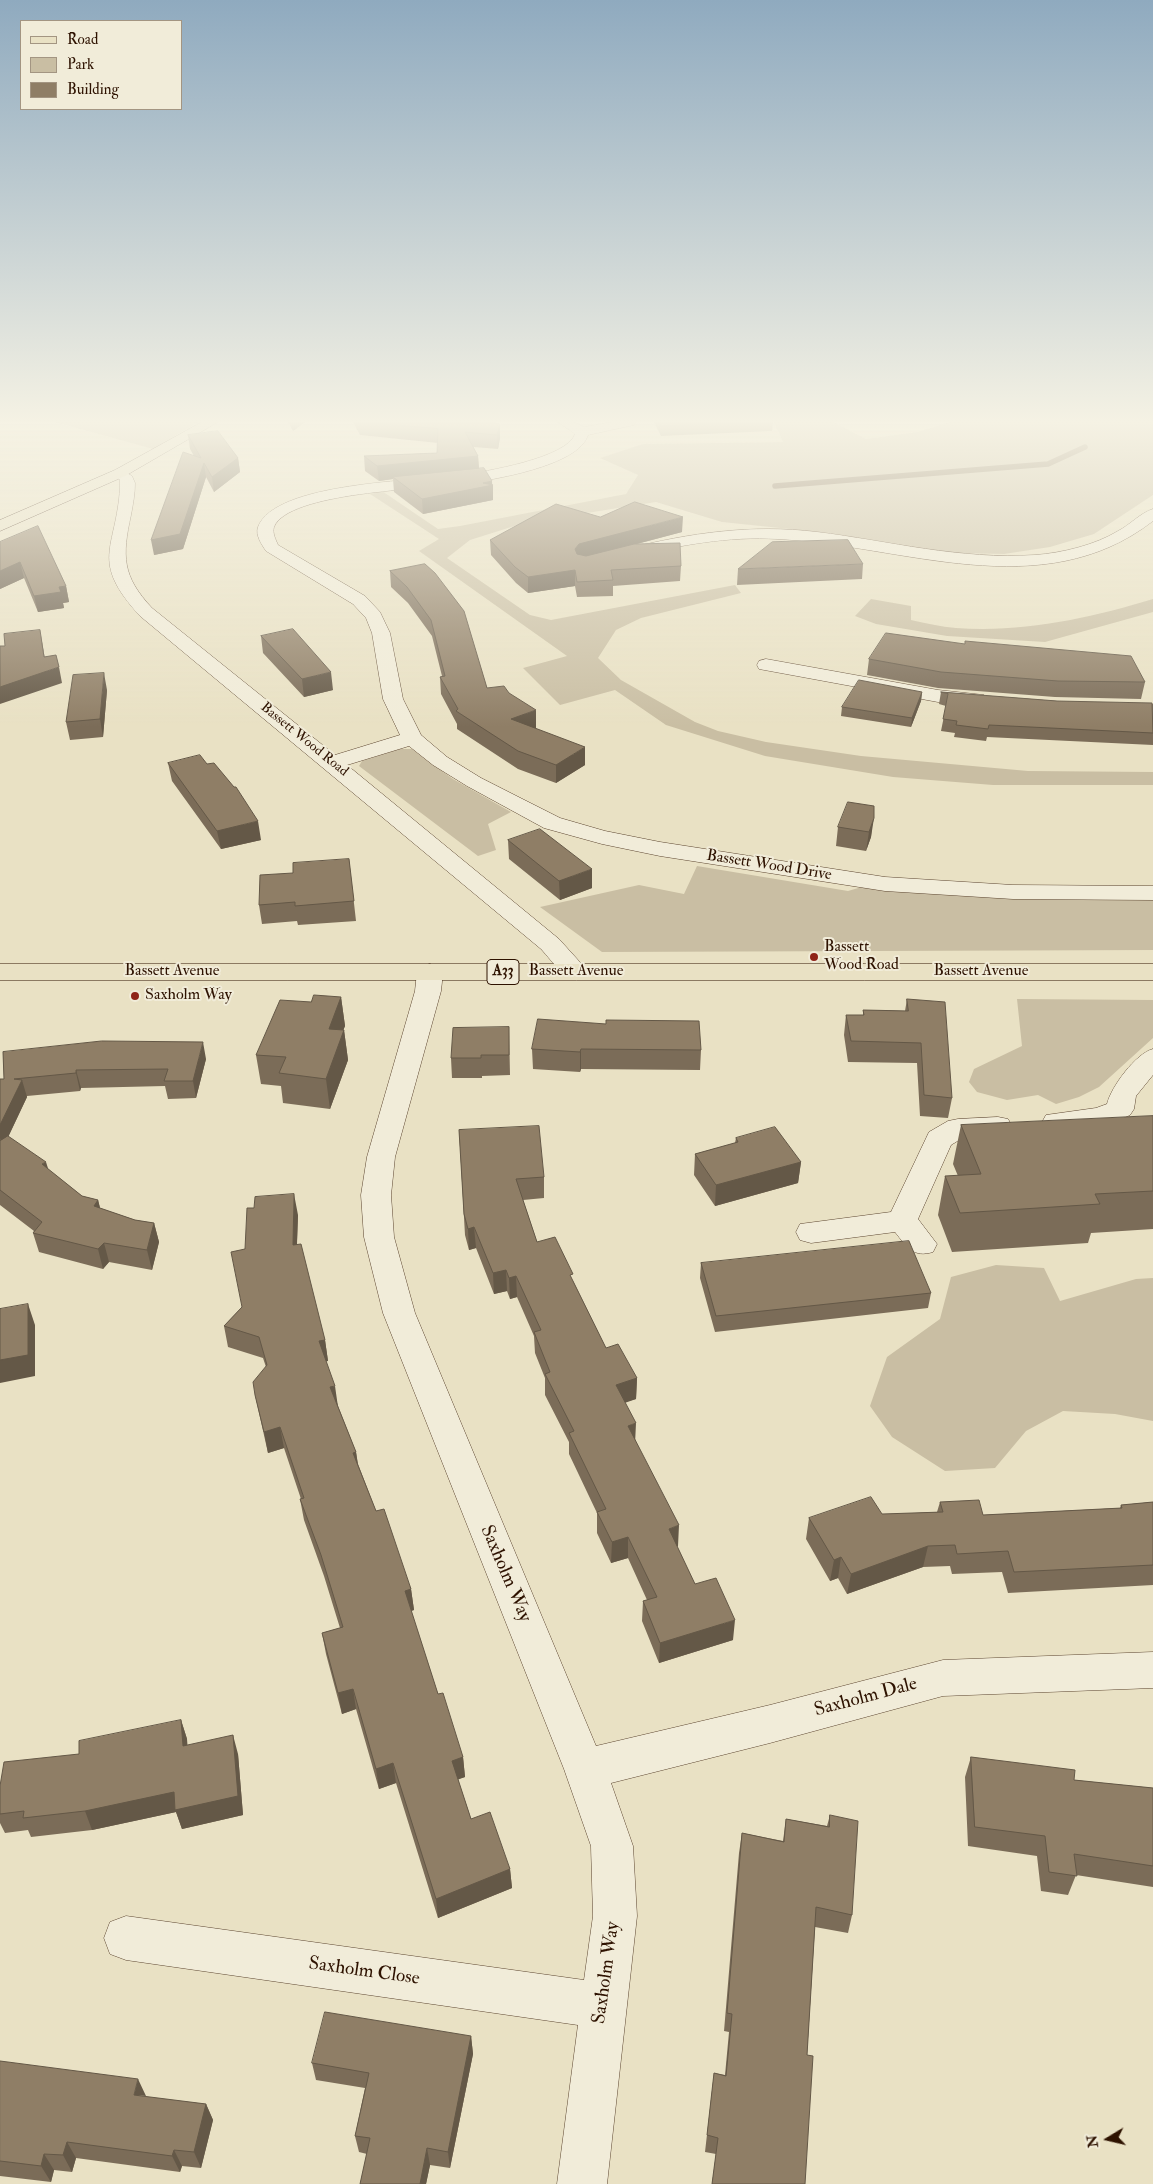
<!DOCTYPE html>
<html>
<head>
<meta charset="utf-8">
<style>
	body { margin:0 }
	#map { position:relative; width:1153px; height:2184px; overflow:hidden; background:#e9e1c4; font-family:"IM FELL Double Pica",serif }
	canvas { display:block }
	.legend { position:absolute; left:20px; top:20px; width:162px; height:90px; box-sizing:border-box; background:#f1ecd9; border:1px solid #a39582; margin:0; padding:6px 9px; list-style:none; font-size:15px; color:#2e1200 }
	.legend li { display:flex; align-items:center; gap:10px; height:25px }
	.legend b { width:25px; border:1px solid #a39582 }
	.north { position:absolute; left:1083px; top:2114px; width:50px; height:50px; -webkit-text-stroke:4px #f1ecd9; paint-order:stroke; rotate:261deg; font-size:14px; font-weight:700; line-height:20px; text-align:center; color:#2e1200 }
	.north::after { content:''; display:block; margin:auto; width:18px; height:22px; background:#2e1200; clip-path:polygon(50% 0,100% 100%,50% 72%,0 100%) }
</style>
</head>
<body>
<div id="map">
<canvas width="1153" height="2184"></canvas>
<ul class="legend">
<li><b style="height:6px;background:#e9e1c4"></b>Road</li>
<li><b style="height:14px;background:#c9bea3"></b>Park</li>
<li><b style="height:14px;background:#8f7e66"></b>Building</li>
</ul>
<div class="north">N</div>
</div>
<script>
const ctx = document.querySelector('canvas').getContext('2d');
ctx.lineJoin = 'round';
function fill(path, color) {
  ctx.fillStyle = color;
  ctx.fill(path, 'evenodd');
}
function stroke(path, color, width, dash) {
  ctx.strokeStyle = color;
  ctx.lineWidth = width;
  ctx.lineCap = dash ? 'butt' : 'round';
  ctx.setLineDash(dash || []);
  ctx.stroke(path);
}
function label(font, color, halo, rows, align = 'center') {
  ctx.font = font + ' "IM FELL Double Pica",serif';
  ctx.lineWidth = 4;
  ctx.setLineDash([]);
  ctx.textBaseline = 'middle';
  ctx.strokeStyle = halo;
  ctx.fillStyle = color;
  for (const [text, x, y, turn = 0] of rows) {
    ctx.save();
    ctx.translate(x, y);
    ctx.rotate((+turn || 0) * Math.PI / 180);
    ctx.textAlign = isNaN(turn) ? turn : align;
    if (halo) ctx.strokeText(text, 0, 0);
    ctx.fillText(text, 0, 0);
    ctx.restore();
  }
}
const green = new Path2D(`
	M55,422H198L153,449Z
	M774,422H833L866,439L917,432L951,422H1153V495L1094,534L1050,547L1004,554L956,553L829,533L722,522L656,502L524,523L470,540L447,558L530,615L551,620L735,585L741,593L641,618L616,630L598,658L621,680L695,722L718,731L766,742L861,756L1028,771L1153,772V785H993L893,777L765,756L666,725L615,690L560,705L523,668L567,656L419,551L439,539L370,494L382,491L438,529L460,526L626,494L638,475L600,458L643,444L783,442Z
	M871,599L911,606V620C926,623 941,627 956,628C1023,633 1090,618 1153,599V612L1045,642L947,636L876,624L855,616Z
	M400,749H412L453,779L511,812L488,824L496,850L478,856L359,766L362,761Z
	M697,866L848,891L865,886L1153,897V950L602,952L540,907L639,885L684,894Z
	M1017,999L1153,1000V1038L1099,1087L1079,1097L1056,1104L1038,1095L1007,1100L977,1092L969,1082L974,1069L1022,1046Z
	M996,1265L1044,1268L1060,1301L1136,1279L1153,1278V1421L1115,1414L1063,1411L1026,1431L995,1468L945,1471L892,1437L870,1406L887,1357L940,1319L951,1277Z`);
const stream = new Path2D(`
	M775,486L1048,464L1085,447`);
const minor = new Path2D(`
	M558,422H574L584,427L612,422H636L634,425L588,435C579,466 492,480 462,484C426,489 288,492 274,527C272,533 276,540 278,545L365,596L380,612L390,633L403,699L421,735L447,757L481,778L560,818L605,831L660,842L885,877L1013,885L1153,886V900L1013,899L885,891L660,856L602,844L544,828L467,786L433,765L409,746L347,765L559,939L588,971L584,976C564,981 554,963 541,949L140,616C89,560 116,550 120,488V480L113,473L120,469L132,476L135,483C135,494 133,504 131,515C122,556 122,576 152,608L335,755L400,735L383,699L372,633L366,618L353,604L266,551C262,545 255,535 258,527C275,482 418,481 461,475C484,472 568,458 575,434Z
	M1153,509V521C1042,607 902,545 778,539C728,536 680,545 632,557L626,555L624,552L626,549C690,533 752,524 817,532C890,541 960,560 1035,555C1062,553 1095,545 1118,531C1130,525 1140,513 1153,509Z
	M766,659L938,690L984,695L987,699L984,703L977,705L938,702L759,669L757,665L759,661Z
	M430,964L439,967L443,972L441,991L395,1157L391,1195L394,1237L415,1313L596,1746L770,1705L943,1660L1153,1652V1688L943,1696L770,1743L611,1783L633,1846L637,1916L607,2184H557L578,2025L126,1960L110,1954L104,1938L110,1922L126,1916L584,1980L593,1916L591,1846L564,1769L383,1313L364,1237L361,1195L367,1157L415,991L417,972L421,967Z
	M1153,1049V1075L1136,1096L1134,1109L1130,1115C1106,1127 1072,1136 1046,1129L1042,1122L1046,1115L1096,1108L1107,1104C1111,1087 1136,1053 1153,1049Z
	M998,1117L1008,1119L1012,1126L1008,1133L964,1137L951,1145L918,1219L937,1244L933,1252C913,1258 907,1247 895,1232L811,1243L800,1240L796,1232L800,1224L891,1212L929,1132L948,1121L958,1119Z`);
const major = new Path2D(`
	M202,422H218L125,476L0,531V520L115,470Z
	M0,964H1153V980H0Z`);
const wall = new Path2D(`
	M288,422H305L293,431Z
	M353,422H491L500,438L498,449L473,447L478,456L479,468L492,481L493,500L423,514L394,492L393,479L379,481L365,471L364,456L437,453L438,443L360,435Z
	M654,422H773L772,431L661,436Z
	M188,435L238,458L240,472L214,492L206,477L183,549L154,555L194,456L190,449Z
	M600,517L682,532L637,544L681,566L680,581L613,586V596L577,597L575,586L528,593L516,583L491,555L490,540Z
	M0,542L66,586L69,602L63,603L64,608L38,612L24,578L0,589Z
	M425,564L487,688L509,693L536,728H535L585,765L556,783L518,769L457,729V724L441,694L440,677L442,676L432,636L408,603L391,587L390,571Z
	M863,564L862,579L737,585L738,569Z
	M261,636L333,690L304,697L263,653Z
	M869,659L1145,682L1141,699L1055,697L938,688L867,675Z
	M107,690L103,737L70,740L66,722Z
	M922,692L921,701L911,727L841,716L842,707Z
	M941,692L1057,701L1153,704V745L987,737L986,741L954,737L955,733L941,731L946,706L939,704Z
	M168,763L261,840L221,849L172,781Z
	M874,806L871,837L866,851L836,846L838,827Z
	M508,840L592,888L560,900L509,859Z
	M349,859L356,921L298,925L297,921L262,924L259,905L293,873Z
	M341,997L345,1026L343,1030H344L348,1060L330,1109L283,1103L281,1086L261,1084L256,1055L311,1002Z
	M907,999L952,1098L948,1118L920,1116L917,1063L848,1062L844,1035L846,1015H863V1010L905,1011Z
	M538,1019L701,1050L700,1070L581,1069L580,1072L533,1069L532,1049Z
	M509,1027L510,1075L482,1076V1078H452L451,1058Z
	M3,1052L206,1059L196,1098L168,1099L165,1086L81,1088L80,1091L27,1096V1097L8,1137L49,1170L82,1196L98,1200L100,1208L135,1220L154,1223L159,1242L152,1270L109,1262L103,1269L39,1252L33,1233L34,1231L0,1205V1079H4Z
	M1153,1116V1229L1091,1233L1088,1243L952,1252L938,1215L945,1176H958L953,1164L961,1125Z
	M459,1130L544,1177V1198L523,1200L537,1242L573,1281L606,1348L637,1378L636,1399L625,1402L635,1440L678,1546L677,1547L695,1584L733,1640L659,1663L642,1621L643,1601L647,1600L628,1558L611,1563L597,1533V1513L569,1454V1442L545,1395V1378L535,1353L534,1336L517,1297L510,1299L507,1291L494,1294L476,1248L469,1250L465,1235Z
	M736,1138L801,1162L798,1183L715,1206L694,1175L695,1154L735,1143Z
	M298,1215L297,1244L325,1340L328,1361H326L338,1406L356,1452L358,1464L376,1511L411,1589L414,1610L411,1611L438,1694L463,1757L465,1777L458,1779L471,1819L510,1869L512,1888L438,1918L396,1783L379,1789L356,1709L342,1714L326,1654L322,1633L340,1628L324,1576L304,1520L300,1499H301L284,1448L268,1453L255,1395L266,1367L263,1358L228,1347L224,1326L242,1307L245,1249Z
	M701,1263L931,1293L928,1308L715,1332L700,1278Z
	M940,1502L983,1515L1120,1508L1121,1505L1153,1502V1585L1008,1593L1002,1572L952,1574L950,1566L923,1567L847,1594L838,1578L830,1581L806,1539L809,1518L937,1512Z
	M181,1720L187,1739V1745L238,1754L243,1815L182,1829L176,1812L92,1830L31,1837L28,1830L5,1833L0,1823V1786L79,1754Z
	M971,1757L1074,1780L1153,1788V1887L1076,1875L1068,1895L1041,1891L1037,1856L968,1846L965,1777Z
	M830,1815L852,1915L848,1933L815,1927L807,2055L805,2184H712L716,2154L705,2152L714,2073L725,2075L729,2032L724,2031L739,1853L742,1833L783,1841L786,1819L827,1826Z
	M471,2036L473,2054L450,2168L430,2165L426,2184H360L367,2154L359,2152L355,2136L365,2088L316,2080L312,2063Z
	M0,2061L146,2097L206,2104L213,2120L201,2168L182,2166L180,2172L76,2158L72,2172L54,2170L51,2182L0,2176Z`);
const shadedWall = new Path2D(`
	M291,422H305L293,431Z
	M500,424V438L498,449L497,435Z
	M478,456L479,470L393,477V479L379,481L377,466Z
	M238,458L240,472L214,492L212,477Z
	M204,463L206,477L183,549L154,555L151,540Z
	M492,481V485H493V500L423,514L422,499Z
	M683,517L682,532L579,559L575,549L579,544Z
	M20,562L24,578L0,589V571Z
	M575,570V586L528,593V577Z
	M66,586L69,602L63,603L64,608L38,612L34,596L59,587Z
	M40,630L47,671L59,667L62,683L0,704V687L44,657Z
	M331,672L333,690L304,697L302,679Z
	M104,673L107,690L103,737L100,719Z
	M922,692L921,701L911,727L912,718Z
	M536,710V728L511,737V719Z
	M585,747V765L556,783V765Z
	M874,818L871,837L866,851L869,832Z
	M258,821L261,840L221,849L217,831Z
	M592,869V888L560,900L559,881Z
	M341,997L345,1026L332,1059L329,1029Z
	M344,1030L348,1060L330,1109L326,1079Z
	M203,1042L206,1059L196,1098L193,1081Z
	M581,1049V1069L580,1072V1052Z
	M76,1070L81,1088L80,1091L76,1073Z
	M22,1080L27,1097L3,1148L0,1138V1125Z
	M46,1162L52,1181L42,1164Z
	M801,1162L798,1183L715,1206L716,1185Z
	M294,1194L298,1215L296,1266L293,1245Z
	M98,1200L103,1220L94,1206Z
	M154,1223L159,1242L152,1270L147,1250Z
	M474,1227L476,1248L469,1250L468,1229Z
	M104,1243L109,1262L103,1269L98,1249Z
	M506,1270L507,1291L494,1294L493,1273Z
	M516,1276L517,1297L510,1299L509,1278Z
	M28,1304L35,1325V1376L0,1383V1360Z
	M325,1340L328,1361L322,1362L319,1341Z
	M637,1378L636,1399L616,1406V1385Z
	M335,1386L338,1407L330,1387Z
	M636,1423L635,1444L628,1426Z
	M280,1427L284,1448L268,1453L264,1432Z
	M356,1452L359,1473L353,1453Z
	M679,1525L678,1546L667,1550L669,1529Z
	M628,1537V1558L611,1563L612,1542Z
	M928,1546L923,1567L847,1594L851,1574Z
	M841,1557L838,1578L830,1581L834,1560Z
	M411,1589L414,1610L407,1612L405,1591Z
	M735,1620L733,1640L659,1663L660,1643Z
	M353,1689L356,1709L342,1714L338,1693Z
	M181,1720L187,1739L189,1765L183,1746Z
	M233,1735L238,1754L243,1815L182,1829L176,1812L92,1830L85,1811Z
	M463,1757L465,1777L454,1781L452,1761Z
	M393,1763L396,1783L379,1789L376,1769Z
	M510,1869L512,1888L438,1918L436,1899Z
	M471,2036L473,2054L450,2168L448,2152Z
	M138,2079L146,2096L134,2095Z
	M206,2104L213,2120L201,2168L194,2152Z
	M67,2142L76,2158L72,2172L63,2155Z
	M427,2148L430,2165L426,2184H420Z
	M174,2150L182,2166L180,2172L172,2156Z
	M44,2154L54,2170L51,2182L41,2166Z`);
const building = new Path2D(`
	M360,422H491L500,424L497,435L465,432L478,456L377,466L364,456L437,453L438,429Z
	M659,422H751L661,426Z
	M218,431L238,458L212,477L204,463L180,534L151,540L183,452L201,458L188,435Z
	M484,468L492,481L483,483L493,485L422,499L393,477Z
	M635,502L683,517L579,544L575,549L577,554L586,556L634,544L680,543L681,566L611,570L613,580L577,582L575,570L528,577L515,567L490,540L556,504L600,517Z
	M38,526L66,586L59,587L61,592L34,596L20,562L0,571V542Z
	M848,540L863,564L738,569L772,542Z
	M425,564L435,573L464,611L487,688L504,686L509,693L536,710L511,719L585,747L556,765L518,751L456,711L458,709L440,677L445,676L431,620L407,587L390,571Z
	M293,629L331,672L302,679L261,636Z
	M40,630L44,657L56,655L59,667L0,687V646H5L4,634Z
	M886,633L965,644V641L1131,656L1145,682L1058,681L941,672L869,659Z
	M104,673L100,719L66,722L73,675Z
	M859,680L922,692L912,718L842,707Z
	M941,692L1057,701L1152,703L1153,733L989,725L988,729L956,725L957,721L943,719L948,694Z
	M200,755L207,764L214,763L234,787H236L258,821L217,831L168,763Z
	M848,802L874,806V818L869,832L838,827Z
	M540,829L592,869L559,881L508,840Z
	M349,859L354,901L295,906V902L259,905L260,875L293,873V863Z
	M314,995L341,997L329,1029L344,1030L326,1079L279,1073L286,1057L256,1055L280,1000L311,1002Z
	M907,999L945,1002L952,1098L924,1095L921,1043L851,1041L846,1015H864L863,1010L908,1011Z
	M538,1019L606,1024V1020L699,1021L701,1050L581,1049L580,1052L532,1049Z
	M509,1027V1055H481V1058H451L453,1028Z
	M102,1041L203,1042L193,1081H164L168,1069L76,1070V1073L14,1079L22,1080L0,1125V1079H4L3,1052Z
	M1153,1116V1191L1095,1194L1100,1204L960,1213L945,1176L981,1174L961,1125Z
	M539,1126L544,1177L516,1179L537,1242L555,1237L573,1274L570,1275L606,1348L618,1344L637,1378L616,1385L636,1423L628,1426L679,1525L669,1529L695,1584L716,1578L735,1620L660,1643L643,1601L657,1597L628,1537L612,1542L597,1512L606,1509L569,1433L574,1431L545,1374L550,1372L534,1332L541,1330L516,1276L509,1278L506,1270L493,1273L474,1227L468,1229L464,1214L459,1130Z
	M775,1127L801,1162L716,1185L695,1154L738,1142L736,1138Z
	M8,1136L46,1162L42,1164L82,1196L98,1200L94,1206L135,1220L154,1223L147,1250L104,1243L98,1249L33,1233L42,1222L0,1190V1141Z
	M294,1194L293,1245L301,1244L325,1340L319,1341L335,1386L330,1387L356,1452L353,1453L376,1511L384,1509L411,1589L405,1591L438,1694L443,1693L463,1757L452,1761L471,1819L490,1812L510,1869L436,1899L393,1763L376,1769L353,1689L338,1693L322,1633L343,1627L321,1555L300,1499L304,1498L280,1427L264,1432L255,1395L253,1382L267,1365L259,1337L224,1326L242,1307L231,1252L245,1249L247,1208H254L255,1197Z
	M909,1241L931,1293L716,1316L701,1263Z
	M28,1304V1355L0,1360V1309Z
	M871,1497L882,1514L943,1512L940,1502L979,1500L983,1515L1122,1508L1121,1505L1153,1502V1565L1014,1572L1008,1551L957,1554L955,1545L928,1546L851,1574L841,1557L834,1560L809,1518Z
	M181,1720L183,1746L233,1735L238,1796L175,1810L174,1792L85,1811L23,1818L24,1811L0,1814V1786L4,1762L79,1754V1741Z
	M971,1757L1075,1770L1074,1780L1153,1788V1866L1074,1854L1077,1876L1049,1872L1045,1836L975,1827Z
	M830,1815L858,1821L852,1915L816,1907L807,2055L813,2056L805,2184H712L718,2138L707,2135L714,2073L726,2076L732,2014L727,2013L742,1833L784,1842L786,1819L829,1827Z
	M325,2012L471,2036L448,2152L427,2148L420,2184H360L370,2138L355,2136L369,2073L312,2063Z
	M0,2061L138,2079L134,2095L206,2104L194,2152L174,2150L172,2156L67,2142L63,2155L44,2154L41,2166L0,2161Z`);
const markers = [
	[814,957,5,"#8f2418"],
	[135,996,5,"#8f2418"]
];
const farStreetnames = [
	["Bassett Wood Road",304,740,39]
];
const shields = [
	[503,972,32]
];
const shieldNames = [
	["A33",503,972]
];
const streetNames = [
	["Bassett Wood Drive",769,866,9],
	["Bassett Avenue",172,972],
	["Bassett Avenue",576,972],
	["Bassett Avenue",981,972]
];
const poiNames = [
	["Bassett",824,948],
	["Wood Road",824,966],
	["Saxholm Way",145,996]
];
const nearStreetnames = [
	["Saxholm Way",505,1574,67],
	["Saxholm Dale",866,1698,-15],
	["Saxholm Close",364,1972,8],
	["Saxholm Way",607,1973,-82]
];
fill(green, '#c9bea3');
stroke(stream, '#78644d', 5.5);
stroke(minor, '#5d4631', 1);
stroke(major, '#2e1200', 1);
fill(minor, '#f1ecd9');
fill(major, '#e9e1c4');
fill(wall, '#7b6c58');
fill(shadedWall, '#645847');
fill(building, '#8f7e66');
stroke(building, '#645847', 1);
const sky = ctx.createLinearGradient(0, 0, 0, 727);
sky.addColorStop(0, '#8faabf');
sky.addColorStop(0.58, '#f5f2e4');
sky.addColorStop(1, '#f5f2e400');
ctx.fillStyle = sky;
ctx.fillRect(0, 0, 1153, 727);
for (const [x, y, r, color] of markers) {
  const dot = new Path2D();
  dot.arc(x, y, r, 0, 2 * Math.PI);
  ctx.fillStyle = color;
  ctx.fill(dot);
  stroke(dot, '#f1ecd9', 2);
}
label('14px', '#2e1200', '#f1ecd9', farStreetnames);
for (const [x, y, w] of shields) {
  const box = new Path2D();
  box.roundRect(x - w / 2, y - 12.5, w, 25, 4);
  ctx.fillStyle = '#f1ecd9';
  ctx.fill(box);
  stroke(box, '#2e1200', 1);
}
label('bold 15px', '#2e1200', null, shieldNames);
label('16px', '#2e1200', '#f1ecd9', streetNames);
label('16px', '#2e1200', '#f1ecd9', poiNames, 'left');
label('19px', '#2e1200', '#f1ecd9', nearStreetnames);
</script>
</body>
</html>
